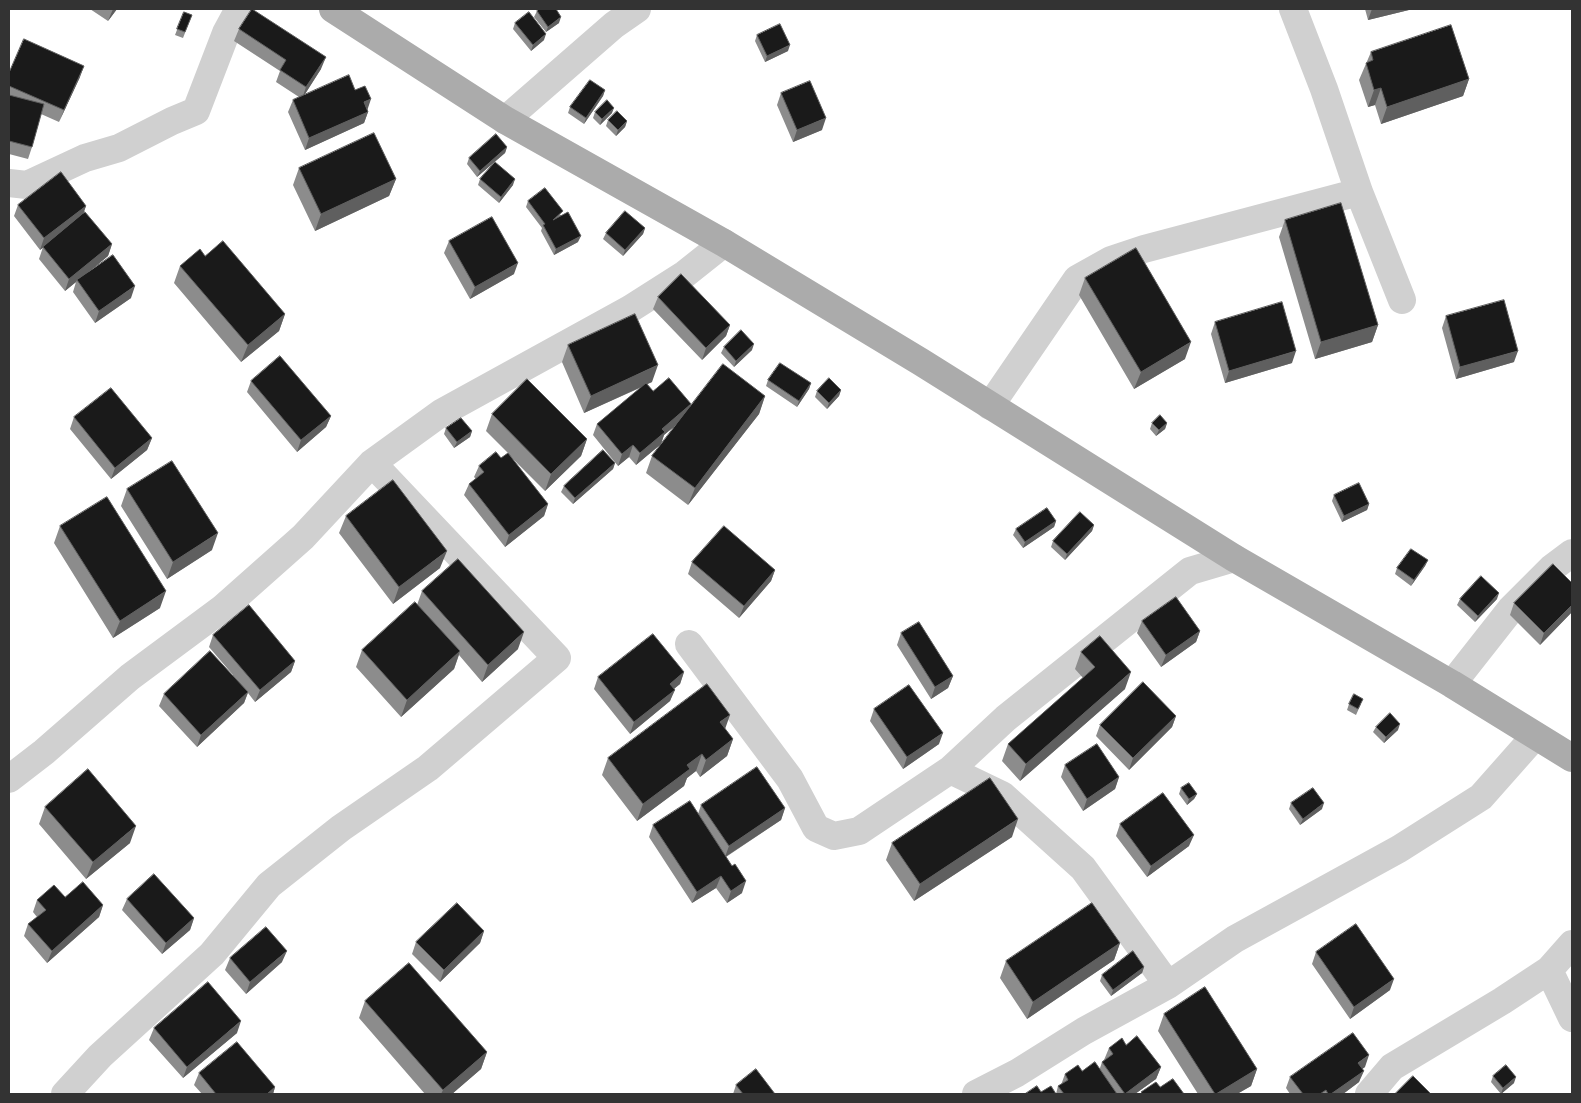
<!DOCTYPE html>
<html>
<head>
<meta charset="utf-8">
<style>
	body { margin:0 }
	#map { position:relative; width:1581px; height:1103px; overflow:hidden; background:#fff; font-family:"DM Sans",sans-serif }
	canvas { display:block }
	.frame { position:absolute; inset:0; border:10px solid #333; pointer-events:none }
</style>
</head>
<body>
<div id="map">
<canvas width="1581" height="1103"></canvas>
<div class="frame"></div>
</div>
<script>
const ctx = document.querySelector('canvas').getContext('2d');
ctx.lineJoin = 'round';
function stroke(path, color, width, dash) {
  ctx.strokeStyle = color;
  ctx.lineWidth = width;
  ctx.lineCap = dash ? 'butt' : 'round';
  ctx.setLineDash(dash || []);
  ctx.stroke(path);
}
function fill(path, color) {
  ctx.fillStyle = color;
  ctx.fill(path, 'evenodd');
}
const minor = new Path2D(`
	M1293,9L1324,89L1359,192L1402,300
	M505,120L614,25L637,9
	M9,183L27,185L85,158L119,148L172,121L196,111L226,33L239,9
	M990,406L1077,279L1111,260L1144,249L1359,192
	M689,644L790,779L816,828L834,836L859,831L950,770L1006,718L1190,571L1234,558
	M1452,684L1511,609L1552,568L1572,553
	M950,770L1002,795L1083,868L1168,985
	M9,779L44,752L130,677L223,608L303,537L372,463L441,413L630,309L685,274L724,243
	M1572,944L1549,970L1572,1018
	M65,1094L100,1056L212,954L269,885L341,828L428,768L557,658L372,463
	M976,1094L1017,1073L1084,1031L1168,985L1235,939L1399,849L1481,797L1535,736
	M1369,1094L1392,1067L1502,1001L1549,970`);
const major = new Path2D(`
	M333,9L505,120L724,243L921,362L1234,558L1452,684L1572,758`);
const wall = new Path2D(`
	M90,9H117L108,21Z
	M1365,9H1413L1368,20Z
	M537,11L559,23L546,32L534,17Z
	M184,12L192,15L183,38L175,35Z
	M515,23L544,40L531,51L513,29Z
	M239,29L321,69L304,95L355,90L368,112L364,123L305,150L288,112L293,100L299,97L276,82L280,71L234,41Z
	M757,35L788,51L765,62L755,41Z
	M1371,52L1469,79L1463,96L1381,124L1375,105L1368,107L1359,80Z
	M9,73L80,77L59,122L41,114L32,147L28,159L9,154Z
	M605,90L603,96L584,124L568,113L570,107Z
	M781,93L822,130L793,142L777,105Z
	M595,112L612,113L600,125L593,118Z
	M608,120L627,121L625,127L616,136L606,126Z
	M507,147L505,153L477,177L467,164L469,158Z
	M299,168L396,179L389,196L315,231L293,185Z
	M480,179L513,185L499,203L478,185Z
	M528,201L561,215L578,242L554,255L541,231L542,228L526,207Z
	M18,205L86,206L83,214L112,244L108,256L87,273L131,298L95,323L73,292L76,282L65,291L39,259L43,247L51,241L40,250L14,216Z
	M1285,220L1378,325L1372,342L1315,359L1279,237Z
	M645,228L643,234L623,256L603,239L606,233Z
	M449,241L514,274L470,299L444,253Z
	M180,266L285,314L279,331L241,362L174,283Z
	M1085,278L1185,359L1134,389L1079,295Z
	M658,297L730,325L726,336L702,360L653,309Z
	M1446,316L1514,362L1456,379L1442,328Z
	M1215,322L1292,363L1225,383L1211,334Z
	M568,345L652,382L647,384L653,391L690,407L765,396L759,414L688,505L646,473L652,456L677,424L664,435L661,444L636,465L629,457L618,466L593,435L597,424L642,387L584,413L562,362Z
	M724,347L752,350L734,367L721,353Z
	M768,380L811,383L809,389L797,407L766,386Z
	M251,381L331,416L326,427L297,452L247,392Z
	M841,390L839,396L827,409L815,397L817,391Z
	M492,414L587,439L581,456L545,491L509,455L548,504L544,516L505,547L464,495L469,484L476,479L474,477L479,466L501,458L508,453L486,431Z
	M74,417L152,438L147,450L111,479L70,429Z
	M1152,423H1167L1165,429L1156,436L1150,429Z
	M446,428L472,431L470,437L454,448L444,434Z
	M615,463L613,469L573,504L561,492L564,486Z
	M127,489L212,550L167,579L121,506Z
	M1334,495L1369,504L1367,510L1342,522L1332,501Z
	M346,516L440,568L393,604L339,533Z
	M1056,521L1054,527L1023,548L1013,535L1016,529Z
	M1094,525L1092,531L1065,560L1051,547L1053,541Z
	M60,526L160,608L113,638L54,543Z
	M1428,560L1425,566L1411,586L1395,574L1397,568Z
	M692,562L775,570L771,581L739,618L688,574Z
	M1572,583V612L1540,645L1510,615L1514,603Z
	M422,591L518,649L482,682L459,655L454,669L401,717L356,667L362,650L417,605Z
	M1460,599H1497L1475,622L1457,605Z
	M1142,621L1200,631L1196,642L1161,667L1137,633Z
	M901,633L953,676L948,688L931,699L897,645Z
	M213,635L295,661L291,672L255,702L248,693L244,703L197,747L159,706L164,694L233,675L209,647Z
	M1081,652L1125,689L1020,781L1002,761L1008,744L1083,678L1075,669Z
	M684,672L680,684L674,689L670,701L630,734L594,689L598,677Z
	M1349,704H1361L1356,715L1347,710Z
	M874,709L939,744L903,769L870,721Z
	M1176,716L1172,727L1129,770L1096,736L1100,725Z
	M1376,727L1398,730L1384,743L1373,732Z
	M725,729L733,739L727,756L700,777L696,771L687,778L684,786L637,821L602,775L608,758Z
	M1065,765L1119,777L1115,789L1083,811L1061,777Z
	M1181,788L1197,794L1194,799L1187,805L1179,794Z
	M1291,803L1322,809L1300,825L1289,809Z
	M701,805L785,808L781,820L726,857L742,893L727,903L716,888L692,903L649,837L653,825L698,814Z
	M45,807L130,843L86,879L39,824Z
	M1120,824L1189,846L1147,877L1116,836Z
	M1012,837L914,901L886,860L892,843Z
	M65,897L103,905L99,917L47,963L24,936L28,924L37,917L33,912L37,900Z
	M127,899L194,918L190,930L162,954L122,910Z
	M484,931L480,943L440,982L412,954L416,942Z
	M1120,943L1114,960L1027,1019L1000,978L1006,961Z
	M1316,952L1390,990L1350,1019L1312,964Z
	M230,958L282,962L246,994L225,970Z
	M1144,967L1142,973L1111,996L1100,981L1102,975Z
	M365,1001L487,1052L481,1069L452,1094H425L359,1018Z
	M1164,1014L1257,1069L1251,1086L1237,1094H1198L1158,1031Z
	M154,1028L237,1033L183,1078L149,1040Z
	M1126,1045L1161,1067L1156,1079L1135,1094H1025L1041,1092L1056,1094L1058,1086L1061,1085L1065,1074L1100,1068L1102,1062L1104,1060L1109,1048Z
	M1365,1067L1362,1069L1359,1082L1343,1094H1290L1286,1088L1290,1077Z
	M199,1073L275,1087L273,1094H202L194,1085Z
	M1493,1076L1514,1083L1501,1094L1491,1082Z
	M736,1085L775,1094H733Z`);
const shadedWall = new Path2D(`
	M113,9H117L108,21Z
	M1372,9H1413L1368,20Z
	M561,17L559,23L546,32L548,27Z
	M546,34L544,40L531,51L533,45Z
	M790,45L788,51L765,62L767,56Z
	M326,57L321,69L302,99L306,87Z
	M84,66L80,77L59,122L64,110Z
	M1469,79L1463,96L1381,124L1387,107Z
	M1381,88L1375,105L1368,107L1374,90Z
	M605,90L603,96L584,124L586,118Z
	M371,99L367,111L364,102Z
	M614,108L612,113L600,125L602,119Z
	M368,112L364,123L305,150L309,138Z
	M826,118L822,130L793,142L797,130Z
	M627,121L625,127L616,136L618,130Z
	M507,147L505,153L477,177L480,171Z
	M396,179L389,196L315,231L321,214Z
	M515,179L513,185L499,203L501,197Z
	M86,206L82,217L40,250L44,238Z
	M645,228L643,234L623,256L625,250Z
	M581,236L578,242L554,255L556,249Z
	M112,244L108,256L78,281L77,280L76,282L65,291L69,279Z
	M518,263L514,274L470,299L475,287Z
	M135,286L131,298L95,323L99,311Z
	M285,314L279,331L241,362L248,345Z
	M730,325L726,336L702,360L706,348Z
	M1378,325L1372,342L1315,359L1321,342Z
	M1191,342L1185,359L1134,389L1141,372Z
	M754,344L752,350L734,367L736,361Z
	M1296,351L1292,363L1225,383L1229,371Z
	M1518,351L1514,362L1456,379L1460,367Z
	M658,365L652,382L584,413L591,396Z
	M811,383L809,389L797,407L799,401Z
	M841,390L839,396L827,409L829,403Z
	M765,396L759,414L688,505L695,488Z
	M691,404L687,416L664,435L661,444L636,465L640,453L662,429Z
	M331,416L326,427L297,452L301,440Z
	M1167,423L1165,429L1156,436L1159,430Z
	M472,431L470,437L454,448L457,442Z
	M152,438L147,450L111,479L115,468Z
	M587,439L581,456L545,491L551,474Z
	M633,445L629,457L618,466L622,454Z
	M615,463L613,469L573,504L575,498Z
	M548,504L544,516L505,547L509,535Z
	M1369,504L1367,510L1342,522L1344,516Z
	M1056,521L1054,527L1023,548L1025,542Z
	M1094,525L1092,531L1065,560L1067,554Z
	M218,533L212,550L167,579L173,562Z
	M447,551L440,568L393,604L399,587Z
	M1428,560L1425,566L1411,586L1414,580Z
	M775,570L771,581L739,618L744,606Z
	M166,591L160,608L113,638L120,621Z
	M1499,593L1497,599L1475,622L1478,616Z
	M1572,605V612L1540,645L1544,633Z
	M1200,631L1196,642L1161,667L1166,655Z
	M524,632L518,649L482,682L488,665Z
	M460,651L454,669L401,717L407,700Z
	M295,661L291,672L255,702L260,690Z
	M684,672L680,684L666,695L670,684Z
	M1131,672L1125,689L1020,781L1026,764Z
	M953,676L948,688L931,699L935,687Z
	M675,690L670,701L630,734L634,722Z
	M248,692L244,703L197,747L201,735Z
	M730,715L724,732L720,722Z
	M1176,716L1172,727L1129,770L1133,758Z
	M1400,724L1398,730L1384,743L1386,737Z
	M943,733L939,744L903,769L907,757Z
	M733,739L727,756L700,777L706,760Z
	M702,754L696,771L687,778L684,786L637,821L643,804L687,765Z
	M1119,777L1115,789L1083,811L1087,799Z
	M1197,794L1194,799L1187,805L1189,799Z
	M1324,803L1322,809L1300,825L1303,819Z
	M785,808L781,820L725,857L729,846Z
	M1018,819L1012,837L914,901L920,884Z
	M136,826L130,843L86,879L93,862Z
	M1194,835L1189,846L1147,877L1151,866Z
	M721,876L716,888L692,903L697,892Z
	M746,881L742,893L727,903L731,891Z
	M103,905L99,917L47,963L52,951Z
	M194,918L190,930L162,954L166,943Z
	M484,931L480,943L440,982L444,970Z
	M1120,943L1114,960L1027,1019L1033,1002Z
	M287,951L282,962L246,994L250,982Z
	M1144,967L1142,973L1111,996L1113,990Z
	M1394,979L1390,990L1350,1019L1354,1007Z
	M241,1021L237,1033L183,1078L187,1067Z
	M487,1052L481,1069L452,1094H441L443,1090Z
	M1369,1055L1365,1067L1354,1075L1358,1063Z
	M1161,1067L1156,1079L1135,1094H1125Z
	M1257,1069L1251,1086L1237,1094H1216Z
	M1364,1071L1359,1082L1343,1094H1331Z
	M1516,1077L1514,1083L1501,1094L1503,1088Z
	M275,1087L273,1094H267Z`);
const building = new Path2D(`
	M252,9L326,57L306,87L280,70L286,60L239,29Z
	M539,9H556L561,17L548,27L537,11Z
	M184,12L192,15L185,32L177,29Z
	M529,12L546,34L533,45L515,23Z
	M780,24L790,45L767,56L757,35Z
	M1451,25L1469,79L1387,107L1381,88L1374,90L1366,63L1373,60L1371,52Z
	M24,39L84,66L64,110L9,86V73Z
	M349,75L355,90L365,86L371,99L364,102L368,112L309,138L293,100Z
	M590,80L605,90L586,118L570,107Z
	M810,81L826,118L797,130L781,93Z
	M9,95L44,104L32,147L9,141Z
	M607,100L614,108L602,119L595,112Z
	M617,111L627,121L618,130L608,120Z
	M374,133L396,179L321,214L299,168Z
	M496,134L507,147L480,171L469,158Z
	M495,162L515,179L501,197L480,179Z
	M61,172L86,206L44,238L18,205Z
	M545,188L563,211L553,220L568,212L581,236L556,249L543,225L545,224L528,201Z
	M1341,203L1378,325L1321,342L1285,220Z
	M625,211L645,228L625,250L606,233Z
	M85,212L112,244L69,279L43,247Z
	M492,217L518,263L475,287L449,241Z
	M223,241L285,314L248,345L180,266L200,249L205,256Z
	M1136,248L1191,342L1141,372L1085,278Z
	M113,255L135,286L99,311L77,280Z
	M681,274L730,325L706,348L658,297Z
	M1504,300L1518,351L1460,367L1446,316Z
	M1282,302L1296,351L1229,371L1215,322Z
	M635,314L658,365L591,396L568,345Z
	M741,330L754,344L736,361L724,347Z
	M280,356L331,416L301,440L251,381Z
	M780,363L811,383L799,401L768,380Z
	M723,364L765,396L695,488L652,456Z
	M669,378L691,404L662,429L665,432L640,453L633,445L622,454L597,424L646,383L653,391Z
	M829,378L841,390L829,403L817,391Z
	M527,379L587,439L551,474L492,414Z
	M111,388L152,438L115,468L74,417Z
	M1160,415L1167,423L1159,430L1152,423Z
	M461,418L472,431L457,442L446,428Z
	M603,450L615,463L575,498L564,486Z
	M496,452L501,458L508,453L548,504L509,535L469,484L484,472L479,466Z
	M172,461L218,533L173,562L127,489Z
	M393,480L447,551L399,587L346,516Z
	M1359,483L1369,504L1344,516L1334,495Z
	M107,497L166,591L120,621L60,526Z
	M1047,508L1056,521L1025,542L1016,529Z
	M1080,512L1094,525L1067,554L1053,541Z
	M724,526L775,570L744,606L692,562Z
	M1411,549L1428,560L1414,580L1397,568Z
	M458,559L524,632L488,665L422,591Z
	M1553,564L1572,583V605L1544,633L1514,603Z
	M1481,576L1499,593L1478,616L1460,599Z
	M1176,597L1200,631L1166,655L1142,621Z
	M415,602L460,651L407,700L362,650Z
	M249,605L295,661L260,690L213,635Z
	M919,622L953,676L935,687L901,633Z
	M653,634L684,672L670,684L675,690L634,722L598,677Z
	M1100,636L1131,672L1026,764L1008,744L1095,667L1081,652Z
	M210,651L248,692L201,735L164,694Z
	M1143,682L1176,716L1133,758L1100,725Z
	M707,684L730,715L720,722L733,739L706,760L702,754L687,765L690,769L643,804L608,758Z
	M909,685L943,733L907,757L874,709Z
	M1354,694L1363,699L1358,709L1349,704Z
	M1390,713L1400,724L1386,737L1376,727Z
	M1097,744L1119,777L1087,799L1065,765Z
	M757,767L785,808L729,846L701,805Z
	M88,769L136,826L93,862L45,807Z
	M990,778L1018,819L920,884L892,843Z
	M1189,783L1197,794L1189,799L1181,788Z
	M1313,788L1324,803L1303,819L1291,803Z
	M1163,793L1194,835L1151,866L1120,824Z
	M690,801L732,866L735,864L746,881L731,891L721,876L697,892L653,825Z
	M154,874L194,918L166,943L127,899Z
	M83,882L103,905L52,951L28,924L46,910L37,900L54,885L65,897Z
	M457,903L484,931L444,970L416,942Z
	M1092,903L1120,943L1033,1002L1006,961Z
	M1356,924L1394,979L1354,1007L1316,952Z
	M266,927L287,951L250,982L230,958Z
	M1133,951L1144,967L1113,990L1102,975Z
	M409,963L487,1052L443,1090L365,1001Z
	M208,982L241,1021L187,1067L154,1028Z
	M1205,987L1257,1069L1216,1094H1215L1164,1014Z
	M1353,1033L1369,1055L1358,1063L1364,1071L1331,1094H1328L1326,1090L1320,1094H1303L1290,1077Z
	M1137,1036L1161,1067L1125,1094L1102,1062L1113,1054L1109,1048L1122,1038L1126,1045Z
	M237,1042L275,1087L267,1094H216L199,1073Z
	M1095,1062L1117,1094H1064L1058,1086L1068,1080L1065,1074L1078,1065L1082,1071Z
	M1506,1065L1516,1077L1503,1088L1493,1076Z
	M756,1069L775,1094H743L736,1085Z
	M1413,1076L1431,1094H1395Z
	M1173,1079L1184,1094H1143L1141,1092L1156,1082L1160,1087Z
	M1037,1086L1041,1092L1051,1086L1056,1094H1025Z`);
stroke(minor, '#d0d0d0', 28);
stroke(major, '#ababab', 28);
fill(wall, '#8c8c8c');
fill(shadedWall, '#5f5f5f');
fill(building, '#1a1a1a');
stroke(building, '#5f5f5f', 1);
</script>
</body>
</html>
